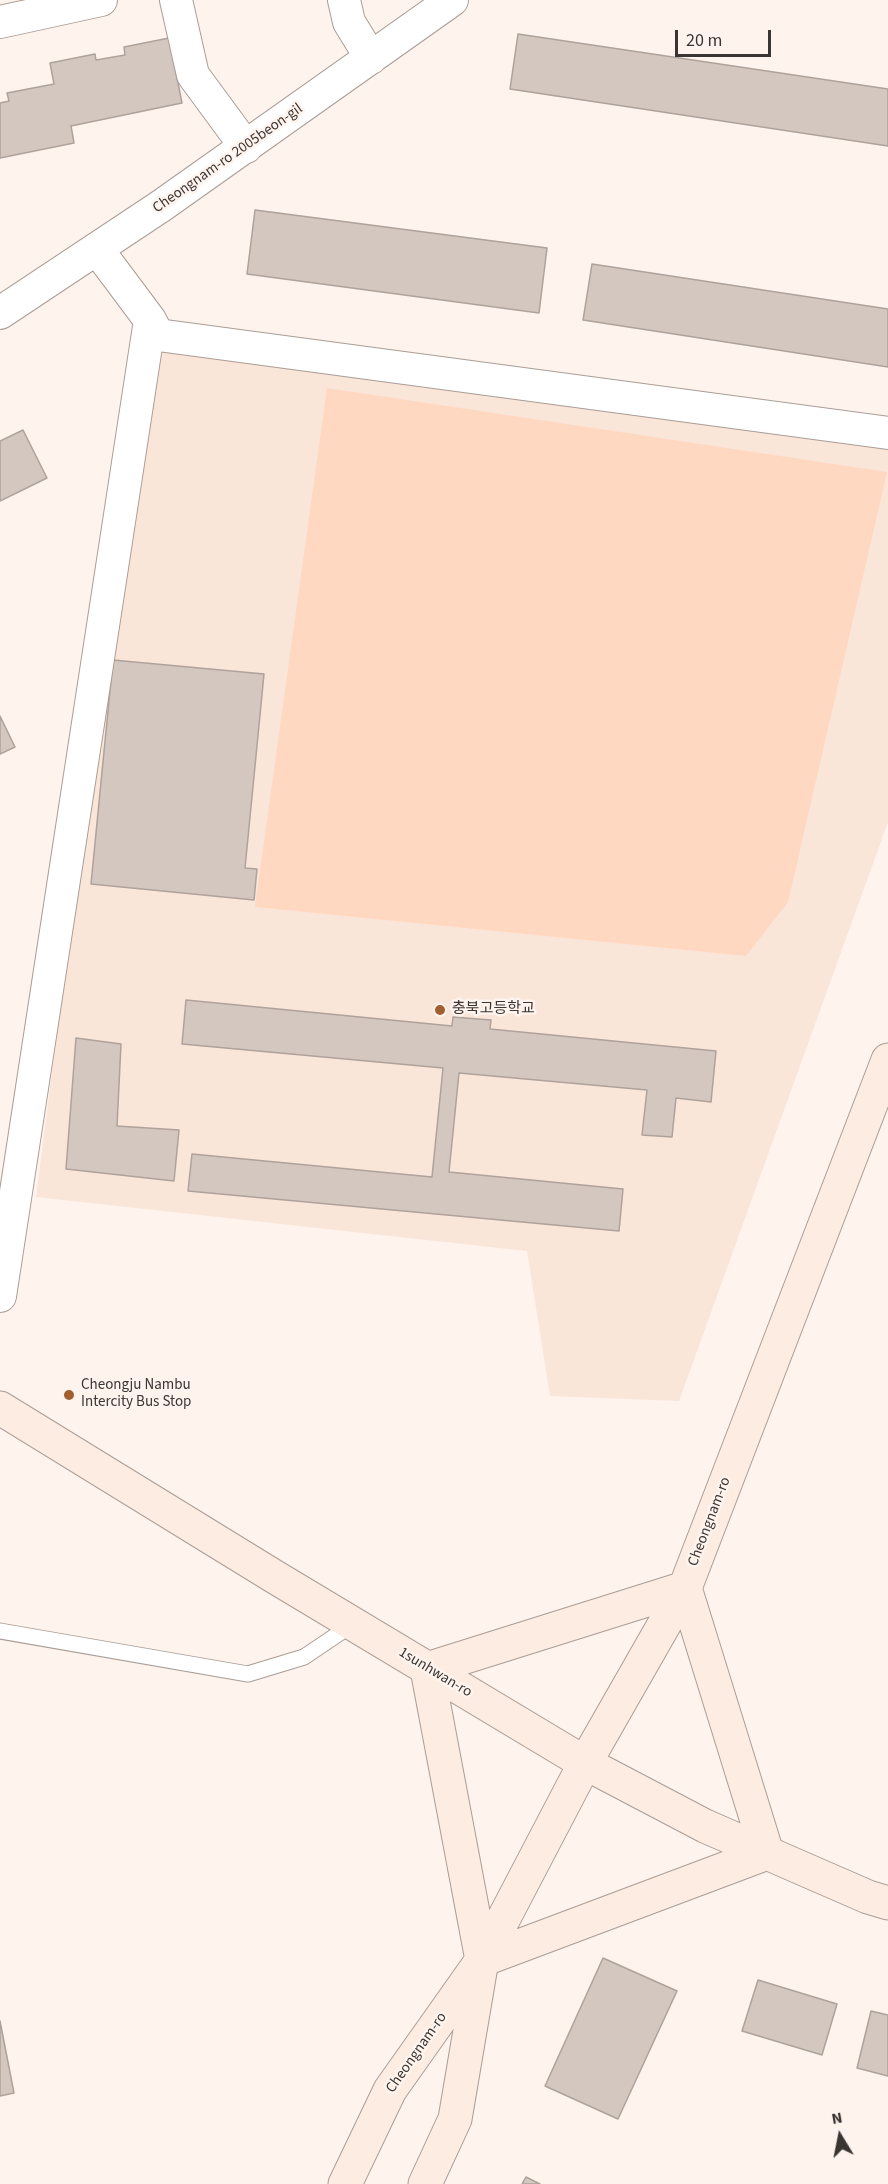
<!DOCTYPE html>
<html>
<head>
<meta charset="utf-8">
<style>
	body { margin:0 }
	#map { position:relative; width:888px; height:2184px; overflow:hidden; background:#fef3ed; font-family:"Source Sans 3",sans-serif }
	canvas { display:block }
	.north { position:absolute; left:810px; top:2106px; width:60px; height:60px; -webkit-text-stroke:4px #fef3ed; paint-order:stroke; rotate:350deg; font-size:16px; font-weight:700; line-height:24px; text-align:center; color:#3a3532 }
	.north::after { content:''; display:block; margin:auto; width:21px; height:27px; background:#3a3532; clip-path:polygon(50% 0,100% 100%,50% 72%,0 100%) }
	.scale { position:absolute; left:675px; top:30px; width:96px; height:27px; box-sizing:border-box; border:3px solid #3a3532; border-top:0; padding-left:8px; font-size:18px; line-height:21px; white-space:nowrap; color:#3a3532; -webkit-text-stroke:4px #fef3ed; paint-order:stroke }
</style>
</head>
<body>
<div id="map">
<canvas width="888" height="2184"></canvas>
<div class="north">N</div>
<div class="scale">20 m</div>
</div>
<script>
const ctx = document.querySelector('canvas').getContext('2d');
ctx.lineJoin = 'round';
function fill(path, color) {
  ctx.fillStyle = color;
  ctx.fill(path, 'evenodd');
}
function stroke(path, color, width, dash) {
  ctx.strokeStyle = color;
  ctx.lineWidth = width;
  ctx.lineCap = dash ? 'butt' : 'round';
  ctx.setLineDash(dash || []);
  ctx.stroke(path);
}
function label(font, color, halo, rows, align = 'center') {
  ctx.font = font + ' "Source Sans 3","Noto Sans KR",sans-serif';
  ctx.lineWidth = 5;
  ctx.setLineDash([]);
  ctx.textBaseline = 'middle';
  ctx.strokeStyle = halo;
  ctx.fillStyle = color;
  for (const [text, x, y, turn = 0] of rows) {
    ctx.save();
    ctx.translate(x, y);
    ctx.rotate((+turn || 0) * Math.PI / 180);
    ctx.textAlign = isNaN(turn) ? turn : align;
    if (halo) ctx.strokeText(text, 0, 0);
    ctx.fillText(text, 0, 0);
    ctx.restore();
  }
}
const built = new Path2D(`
	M158,346L888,446V822L679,1401L550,1396L527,1251L36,1197L144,357Z`);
const green = new Path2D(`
	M327,388L887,472L788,902L746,956L255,907Z`);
const building = new Path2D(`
	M518,34L888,89V146L510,89Z
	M169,38L182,103L71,126L74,143L0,158V103L9,101L7,93L54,84L50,63L95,54L96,60L125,55L124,47Z
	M255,210L547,248L539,313L247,274Z
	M592,264L888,309V367L583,320Z
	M23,430L47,478L0,501V441Z
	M113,660L264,674L245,868L257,869L254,900L91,884Z
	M0,716L15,747L0,754Z
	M186,1000L452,1026L453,1017L491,1020L490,1029L716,1051L711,1102L676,1098L672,1137L642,1135L647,1090L459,1073L449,1172L623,1189L619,1231L188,1191L192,1154L432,1177L443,1068L182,1044Z
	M76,1038L121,1044L117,1126L179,1130L174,1181L66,1169Z
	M603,1958L677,1991L618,2119L545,2086Z
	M758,1980L837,2004L822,2055L742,2031Z
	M871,2011L888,2015V2076L857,2068Z
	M0,2021L14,2093L0,2096Z
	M526,2177L540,2184H522Z`);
const service = new Path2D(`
	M0,1631L248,1674L304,1657L353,1624`);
const minor = new Path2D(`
	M176,0L193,75L246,147
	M344,0L349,22L371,58
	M0,22L101,0
	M0,313L161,206L452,0
	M150,320L158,335L888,433
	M0,1296L150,320L97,249`);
const secondary = new Path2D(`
	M0,1408L275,1577L585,1763L705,1826L868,1897L888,1903
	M685,1588L767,1853
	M427,1669L685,1588
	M482,1960L767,1853
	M345,2184L390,2090L482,1960L585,1763L685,1588L888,1060
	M425,2184L455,2119L482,1960L427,1669`);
const markers = [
	[440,1010,6,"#a35e30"],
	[69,1395,6,"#a35e30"]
];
const streetNames = [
	["Cheongnam-ro 2005beon-gil",228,159,-35],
	["Cheongnam-ro",710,1522,-69],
	["1sunhwan-ro",435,1673,31],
	["Cheongnam-ro",417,2053,-55]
];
const poiNames = [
	["충북고등학교",452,1010],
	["Cheongju Nambu",81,1386],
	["Intercity Bus Stop",81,1403]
];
fill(built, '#fae5d9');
fill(green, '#ffd8c1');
fill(building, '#d4c7c0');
stroke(building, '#aea29b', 1.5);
stroke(service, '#aa9d96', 17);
stroke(minor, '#aa9d96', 34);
stroke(secondary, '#aa9d96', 35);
stroke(service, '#fff', 15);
stroke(minor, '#fff', 32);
stroke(secondary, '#fdece1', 33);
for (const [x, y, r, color] of markers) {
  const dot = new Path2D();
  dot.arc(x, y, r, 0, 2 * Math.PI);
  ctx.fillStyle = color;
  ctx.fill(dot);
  stroke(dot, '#fef3ed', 2);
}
label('15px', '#3a3532', '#fef3ed', streetNames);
label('15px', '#3a3532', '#fef3ed', poiNames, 'left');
</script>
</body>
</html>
